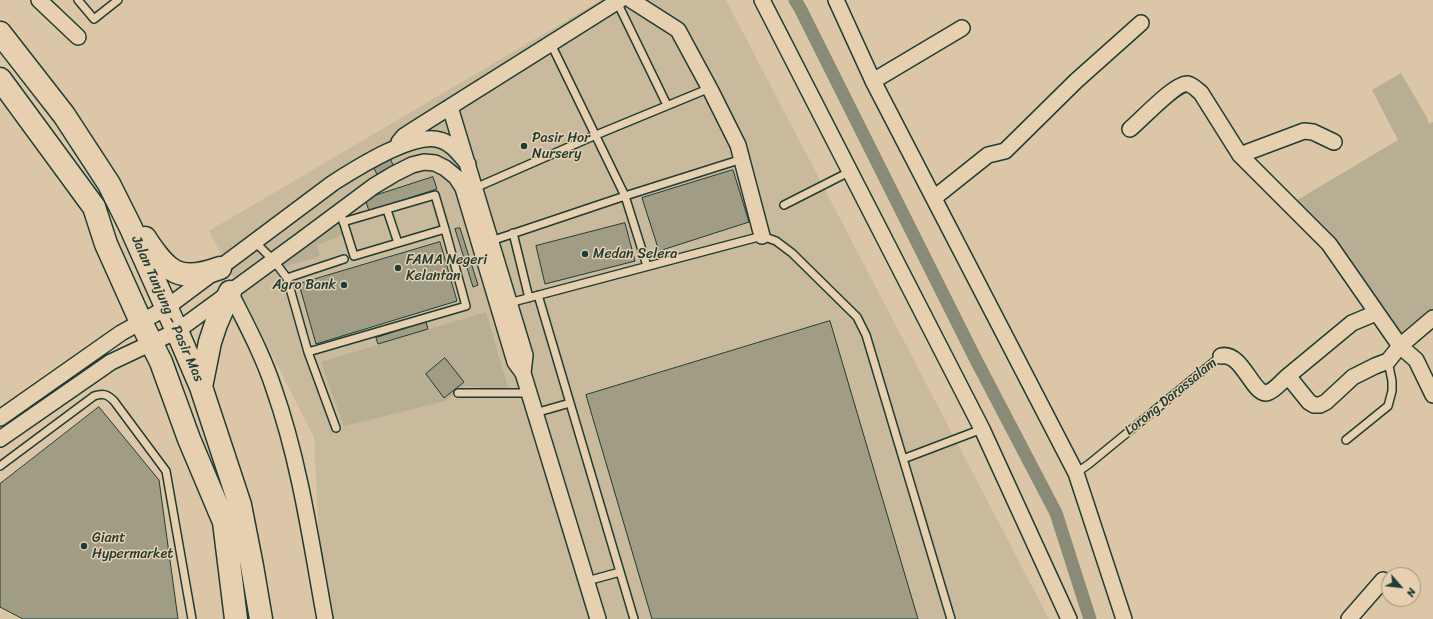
<!DOCTYPE html>
<html>
<head>
<meta charset="utf-8">
<style>
	body { margin:0 }
	#map { position:relative; width:1433px; height:619px; overflow:hidden; background:#dbc7a8; font-family:Sriracha,sans-serif }
	canvas { display:block }
	.north { position:absolute; left:1381px; top:567px; width:40px; height:40px; box-sizing:border-box; background:#e7d0b0; border:1px solid #97957e; border-radius:50%; rotate:118deg; font-size:11px; font-weight:700; line-height:16px; text-align:center; color:#1f3d34 }
	.north::after { content:''; display:block; margin:auto; width:14px; height:18px; background:#1f3d34; clip-path:polygon(50% 0,100% 100%,50% 72%,0 100%) }
</style>
</head>
<body>
<div id="map">
<canvas width="1433" height="619"></canvas>
<div class="north">N</div>
</div>
<script>
const ctx = document.querySelector('canvas').getContext('2d');
ctx.lineJoin = 'round';
function fill(path, color) {
  ctx.fillStyle = color;
  ctx.fill(path, 'evenodd');
}
function stroke(path, color, width, dash) {
  ctx.strokeStyle = color;
  ctx.lineWidth = width;
  ctx.lineCap = dash ? 'butt' : 'round';
  ctx.setLineDash(dash || []);
  ctx.stroke(path);
}
function label(font, color, halo, rows, align = 'center') {
  ctx.font = font + ' Sriracha,sans-serif';
  ctx.lineWidth = 3;
  ctx.setLineDash([]);
  ctx.textBaseline = 'middle';
  ctx.strokeStyle = halo;
  ctx.fillStyle = color;
  for (const [text, x, y, turn = 0] of rows) {
    ctx.save();
    ctx.translate(x, y);
    ctx.rotate((+turn || 0) * Math.PI / 180);
    ctx.textAlign = isNaN(turn) ? turn : align;
    if (halo) ctx.strokeText(text, 0, 0);
    ctx.fillText(text, 0, 0);
    ctx.restore();
  }
}
const built = new Path2D(`
	M601,0H726L1049,619H323L314,437L209,231Z`);
const green = new Path2D(`
	M1401,73L1426,116L1429,124L1433,122V314L1408,334H1401L1391,325L1294,202L1398,140L1372,90Z
	M336,217L343,235L317,245L320,256L284,267L279,260Z
	M486,312L509,391L464,386L445,401L344,426L321,362Z`);
const canal = new Path2D(`
	M795,0L800,8L975,358L1056,513L1090,619`);
const building = new Path2D(`
	M389,156L395,169L379,178L372,165Z
	M733,170L749,222L659,251L642,198Z
	M433,177L437,189L369,211L365,199Z
	M625,223L635,261L545,284L536,246Z
	M460,228L478,285L473,287L455,229Z
	M440,242L457,301L316,344L299,284Z
	M830,321L918,619H652L586,395Z
	M426,322L428,329L378,344L376,338Z
	M445,358L464,382L444,398L426,374Z
	M99,407L159,480L178,619H23L0,607V484Z`);
const lane = new Path2D(`
	M78,0L94,19L118,0
	M617,2L667,105
	M551,44L625,196L647,266
	M475,188L596,135L710,88
	M784,205L849,172
	M387,210L398,243
	M343,222L435,195L445,229
	M513,233L529,298
	M491,241L625,196L742,159
	M255,242L274,261L287,278L344,259
	M287,278L308,352L336,428
	M538,295L634,619
	M509,303L762,236L776,241L792,253L857,317L866,335L951,619
	M308,352L466,306L445,229L354,256L340,211
	M458,393H529
	M535,413L570,403
	M1346,440L1388,406L1392,391V381L1388,361
	M903,459L982,429
	M0,466L94,396C103,393 107,394 114,401L166,471L192,619
	M1076,473L1089,464L1221,356
	M587,581L620,572`);
const street = new Path2D(`
	M39,0L78,37
	M631,0L678,30L711,91L738,145L762,236
	M762,0L982,429L1069,619
	M836,0L873,81L1076,473L1124,619
	M873,81L962,28
	M450,107L525,355L523,373
	M1130,129C1140,121 1177,81 1188,84C1193,85 1197,90 1201,93L1240,155L1329,244L1400,346L1433,318
	M399,142L404,136L418,127L620,0
	M1240,155L1304,131L1313,132L1334,142
	M934,198L988,155L1005,151L1076,81L1141,23
	M230,292C246,324 263,355 274,389C300,463 311,542 325,619
	M1221,356C1243,351 1254,400 1269,392C1276,389 1282,381 1288,376L1309,402L1314,405H1320L1326,402L1353,377L1375,366L1388,361L1400,346L1416,360L1433,395
	M1288,376L1352,323L1376,313
	M0,418L121,333L166,308L333,183C355,169 414,131 440,140C452,143 460,155 468,164
	M0,439L111,362L177,331L300,241L374,186L394,174L412,165L424,162L435,163L445,168L456,177L463,188L515,362L523,373L598,619
	M1349,619L1383,580`);
const primary = new Path2D(`
	M0,33L64,115L109,184L130,226L177,331L201,387L240,505L252,566L261,619
	M0,79L94,207L106,244L141,322L161,362L189,439L224,522L236,619
	M145,238C168,273 179,283 220,268
	M201,387L210,342L216,324L230,292`);
const markers = [
	[524,146,4,"#1f3d34"],
	[585,254,4,"#1f3d34"],
	[398,268,4,"#1f3d34"],
	[344,285,4,"#1f3d34"],
	[84,546,4,"#1f3d34"]
];
const poiNames = [
	["Pasir Hor",532,138],
	["Nursery",532,154],
	["Medan Selera",593,254],
	["FAMA Negeri",406,260],
	["Kelantan",406,276],
	["Agro Bank",336,285,"right"],
	["Giant",92,538],
	["Hypermarket",92,554]
];
const streetNames = [
	["Jalan Tunjung - Pasir Mas",167,309,66],
	["Lorong Darassalam",1171,397,-39]
];
fill(built, '#caba9d');
fill(green, '#b8ae93');
stroke(canal, '#898b76', 13);
fill(building, '#a19d84');
stroke(building, '#1f3d34', 1);
stroke(lane, '#1f3d34', 10);
stroke(street, '#1f3d34', 18);
stroke(primary, '#1f3d34', 25);
stroke(lane, '#e7d0b0', 7);
stroke(street, '#e7d0b0', 15);
stroke(primary, '#e7d0b0', 22);
for (const [x, y, r, color] of markers) {
  const dot = new Path2D();
  dot.arc(x, y, r, 0, 2 * Math.PI);
  ctx.fillStyle = color;
  ctx.fill(dot);
  stroke(dot, '#e7d0b0', 1.5);
}
label('14px', '#1f3d34', '#e7d0b0', poiNames, 'left');
label('14px', '#1f3d34', '#e7d0b0', streetNames);
</script>
</body>
</html>
